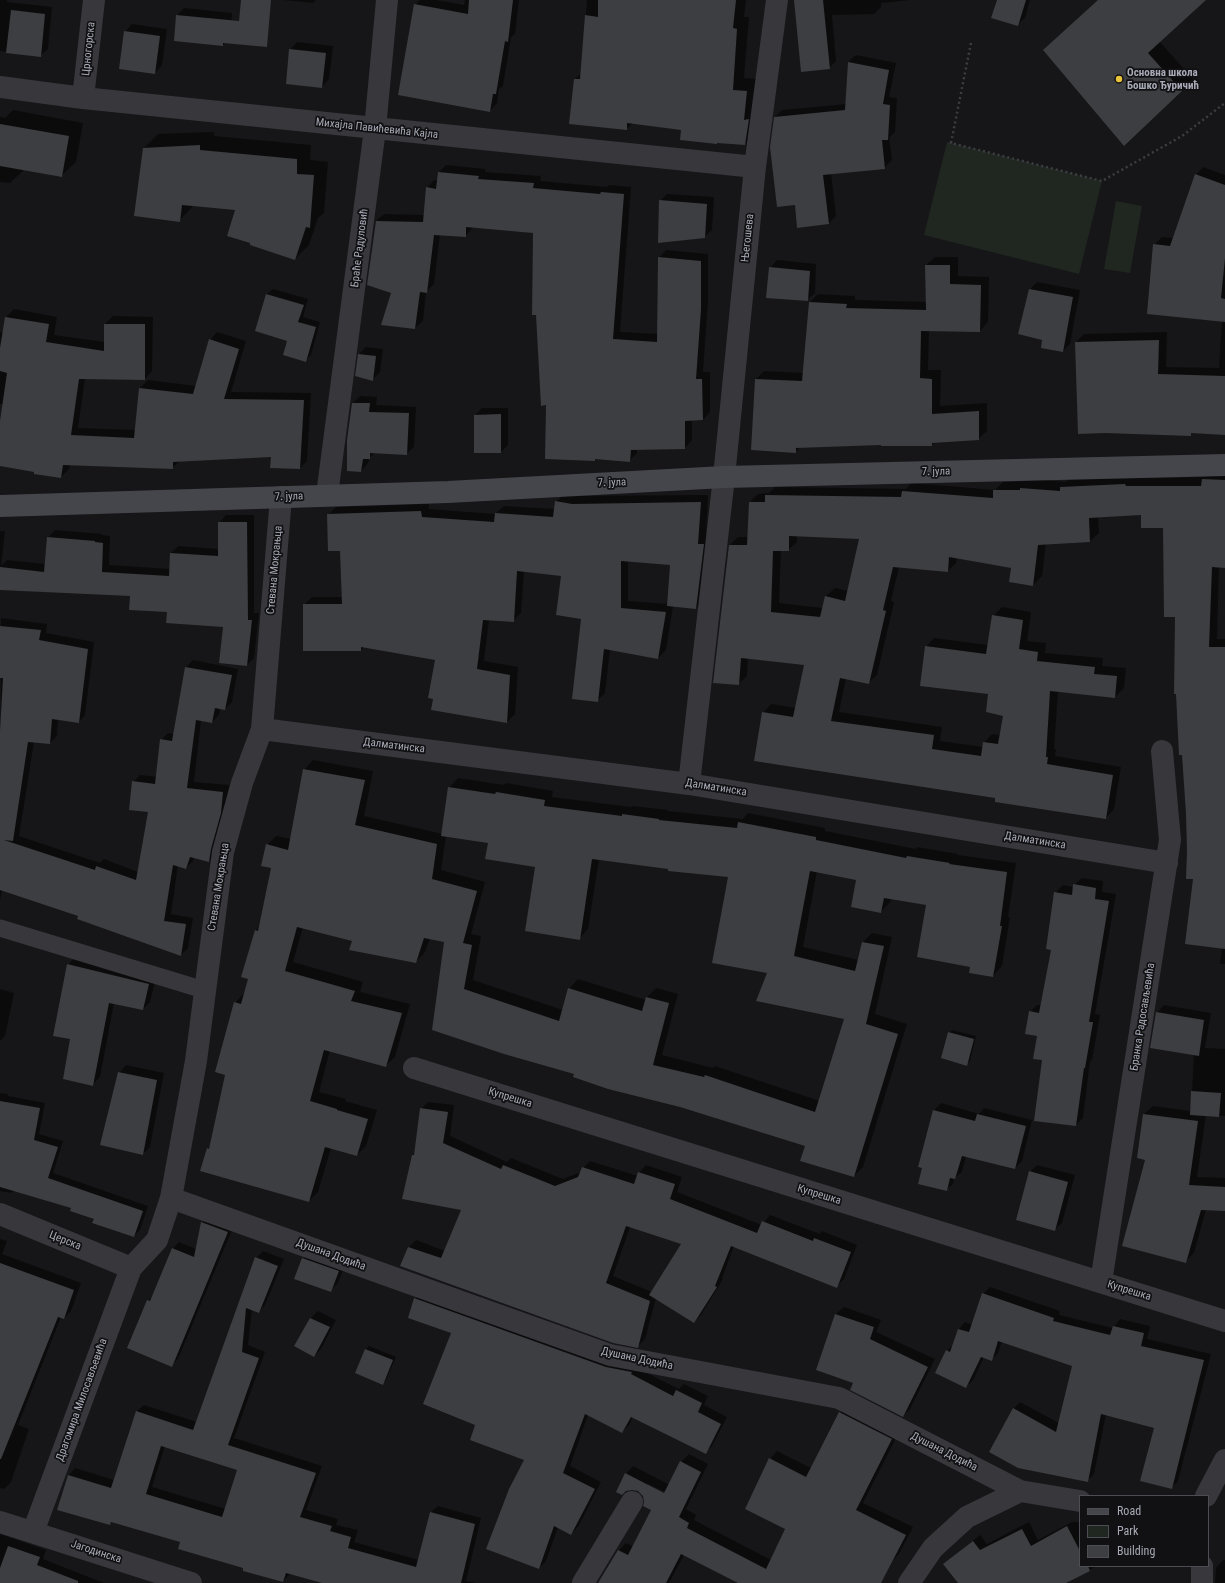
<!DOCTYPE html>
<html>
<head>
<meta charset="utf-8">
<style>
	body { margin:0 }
	#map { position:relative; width:1225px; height:1583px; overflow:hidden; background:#161517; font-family:"Roboto Condensed",sans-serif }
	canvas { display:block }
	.legend { position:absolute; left:1079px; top:1495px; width:130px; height:72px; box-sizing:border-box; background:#111012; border:1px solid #4d4e54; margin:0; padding:5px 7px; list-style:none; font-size:12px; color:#a8abb7 }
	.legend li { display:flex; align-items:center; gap:8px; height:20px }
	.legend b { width:20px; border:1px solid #4d4e54 }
</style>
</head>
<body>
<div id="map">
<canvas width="1225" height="1583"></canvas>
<ul class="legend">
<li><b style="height:5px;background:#45464c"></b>Road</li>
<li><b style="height:11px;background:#202721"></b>Park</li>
<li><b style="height:11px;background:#3d3e41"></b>Building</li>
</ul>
</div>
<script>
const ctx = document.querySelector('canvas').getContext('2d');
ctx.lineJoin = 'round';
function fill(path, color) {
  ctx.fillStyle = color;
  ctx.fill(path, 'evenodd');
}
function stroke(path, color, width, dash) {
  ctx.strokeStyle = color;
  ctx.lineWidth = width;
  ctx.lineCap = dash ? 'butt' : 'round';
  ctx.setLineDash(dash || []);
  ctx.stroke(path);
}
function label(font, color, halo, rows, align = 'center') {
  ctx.font = font + ' "Roboto Condensed",sans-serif';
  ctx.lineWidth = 3.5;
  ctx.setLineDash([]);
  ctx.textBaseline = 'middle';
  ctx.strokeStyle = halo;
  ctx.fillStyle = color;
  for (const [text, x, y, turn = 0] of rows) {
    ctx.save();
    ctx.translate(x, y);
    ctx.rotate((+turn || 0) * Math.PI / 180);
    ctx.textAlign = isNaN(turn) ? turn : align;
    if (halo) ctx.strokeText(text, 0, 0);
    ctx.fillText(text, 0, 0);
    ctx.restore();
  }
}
const green = new Path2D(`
	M947,142L1102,181L1079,274L924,235Z
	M1116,201L1142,206L1130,273L1104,269Z`);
const shadow = new Path2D(`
	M0,0H7V2L52,7L48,49L40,56L0,51Z
	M283,0H316L313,3Z
	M420,0H436L464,5L465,0H519L515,34L511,37L503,86L499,89L497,103L490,111L415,5Z
	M587,0H746L744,17H749L744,78L758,79L757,132L745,144L719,142L717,143L682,129L633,123L626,129L575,79L581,73Z
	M795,0H910L881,3V7L874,14L832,15L836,61L829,68Z
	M998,0H1030L1025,18L1018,24Z
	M1098,0H1205L1159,41L1193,79L1181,90Z
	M184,8L232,13L230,37L223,45L177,15Z
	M132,24L167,29L162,65L155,73L125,32Z
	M297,42L333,46L329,79L322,87L290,50Z
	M856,55L896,63L889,97L897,98L895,132L889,138L892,160L884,168L831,173L836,216L829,223L796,204L775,117L782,110L847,104L848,62Z
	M13,110L83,123L76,162L61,176L24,170L10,183L0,182V117L5,118Z
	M214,132V136L311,145L310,160L328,162L324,213L318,218L309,245L295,259L237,209L194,205L179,221L144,148L158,134Z
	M446,165L485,169V172L541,176L540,181L607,187L609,185L631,187L620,332L658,334L659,258L666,250L708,254V301L703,372H710V412L703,420H692V440L685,448H637V453L629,461L596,458L595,460L547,404L534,232L473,227L466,236L440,234L434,284L426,292L423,321L415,328L382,324L392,292L376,221L384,214L424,215L427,188L434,180L438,181L439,172Z
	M1203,167L1225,175V433L1076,342L1084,334L1167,332L1166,367L1219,368L1222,320L1154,245L1162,237L1174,238L1196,175Z
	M667,194L714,197L712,230L704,237L660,201Z
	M935,257H958V276L989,277L988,322L980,331L929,330L928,370H941L940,406L987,403V431L978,439L935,442L932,445L882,444L800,447L796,452L756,379L764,371L804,373L810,302L818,294L855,296V300L927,302L926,265Z
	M777,260L816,264L815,293L807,300L770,268Z
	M1037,282L1080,290L1070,344L1063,351L1043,339L1030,289Z
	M273,289L308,299L303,317L320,322L311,355L306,360L288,341L256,330L267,294Z
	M14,309L57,317L54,335L105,342V324L113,316L153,317L152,371L145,379L85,378L78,428L136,430L140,388L148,380L196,386L210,340L217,332L246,341L231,392L311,393L307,461L300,468L272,456L180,461L172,468L70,464L69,469L61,477L36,471L0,465V427L3,404H0V332H4L6,317Z
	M366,347L383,349L380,372L373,379L359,354Z
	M360,396L377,397L376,405L416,407L414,447L406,454L376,452L369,458L368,463L361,471L353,403Z
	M482,408H508V445L501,452L475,415Z
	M1211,471H1225V567L1219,566L1217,639H1225V964H1220L1222,947L1194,878L1188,851L1176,616L1164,527L1142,514L1098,517L1099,533L1090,541L1046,543L1042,576L1033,585L1012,568L957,558L956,563L948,571L899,567L891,601L894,602L877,675L868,683L846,678L839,712L942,727L940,741L983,747L984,743L992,734L1000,735L1004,716L990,693L926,647L934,638L988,645L993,616L1002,607L1031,612L1027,641L1046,643L1045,653L1103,658L1102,666L1126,668L1124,688L1115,697L1058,691L1054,749H1056L1055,756L1121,767L1114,809L1106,818L996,797L763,713L771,704L796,708L805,664L748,657L747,676L738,684L730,545L738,537H748L750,502L758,494L769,493L775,487L906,489L911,483L995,490L1003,482L1028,481L1030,479L1066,482L1069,479L1204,477ZM797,536L860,538L848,591L835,588L826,596L823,608L779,603L781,550H788L797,542Z
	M564,494L580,496L708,495L706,536L711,537L704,600L696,608L673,606L666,650L658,658L610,649L605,693L597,701L582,618L562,575L524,571L521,613L513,621L489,620L484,661L518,667L515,714L507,722L434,698L436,659L365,646L361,650L304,605L312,597H343L341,550L328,515L336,507L429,504V509L495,514L504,506L555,509L556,502ZM628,561L671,564L668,604L628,601Z
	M226,515H254V613H259L254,658L247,665L224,626L168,611L131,595L0,589V531H5L1,566L7,560L45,564L48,537L55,530L102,534V535L110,536L109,565L170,569L171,553L178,546L219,549V523Z
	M1,618L47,624L46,633L94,642L85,715L79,722L58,719L57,736L50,743L34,742L19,836L100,863L104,859L138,872L149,812L133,782L140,775L157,777L161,740L168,733L174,734L186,667L193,660L238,669L232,702L225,709L220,708L219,715L212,722L201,720L194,782L229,785L227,805L216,854L209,861L194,857L193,861L186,868L178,865L171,914L193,918L188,948L181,955L80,916L2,890L0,901Z
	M313,760L373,771L364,816L443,834L449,788L458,778L504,785L506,783L553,791L552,797L631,807L633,806L668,810V811L743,819L748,813L825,828V831L916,849L917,847L958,854V855L1016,863L1008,917H1010L1002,966L993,976L971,966L927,905L891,899L890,902L881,912L857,880L817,871L803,947L859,960L863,942L872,933L892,937L875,1014L907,1024L863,1167L854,1176L806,1145L433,1030L445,942L430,938L425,952L416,962L353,941L303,927L293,962L363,982L360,992L410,1004L395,1057L385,1066L330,1050L319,1092L346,1099L345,1101L377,1110L366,1146L357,1155L331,1148L318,1192L309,1201L208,1149L211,1146L226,1075L235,1003L244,993L250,979L256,930L259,926L272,867L267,845L276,836L291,839L304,770ZM446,836L489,842L536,866L579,939L588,929L599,859L729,877L768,972L845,1018L820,1101L715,1066L713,1068L662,1055L678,994L656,988L647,997L646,1000L578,979L569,989L563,1010L473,980L481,936L471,934L485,882L441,870Z
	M1082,878L1103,881L1102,892L1116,894L1095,1014L1100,1015L1092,1060L1090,1061L1083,1118L1076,1125L1043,1060L1038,1035L1030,1012L1037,1005H1041L1052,949L1055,893L1063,885L1074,887V885Z
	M75,957L156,977L150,1002L143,1009L114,1003L100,1077L93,1084L71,1038L68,965Z
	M0,989L14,993L5,1036L0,1041Z
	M1164,1005L1211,1013L1205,1048L1225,1049V1116L1206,1115L1197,1177L1225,1178V1210L1206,1209L1194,1253L1185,1262L1146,1159L1138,1158L1144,1114L1153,1106L1191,1111L1194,1054L1157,1013Z
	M952,1030L976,1036L970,1061L966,1064L949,1033Z
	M126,1065L164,1073L150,1147L143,1154L119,1073Z
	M0,1093L8,1094V1096L45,1103L39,1134L63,1141L53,1173L148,1206L140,1230L134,1236L72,1208L15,1190L11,1193L0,1191Z
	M428,1102L454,1105L450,1136L507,1162L511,1158L563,1179L581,1172L583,1168L590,1161L638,1176L639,1173L646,1165L682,1177L677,1192L762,1225L770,1215L820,1234L822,1231L857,1245L844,1279L837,1286L734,1246L722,1278L723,1279L701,1315L694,1322L656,1298L645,1339L638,1346L409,1247L416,1240L445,1251L462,1209L412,1155L415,1153L421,1109ZM630,1227L682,1243L652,1292L613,1276Z
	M941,1103L979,1114L984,1108L1032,1120L1022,1161L1015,1168L966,1156L962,1172L954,1178L953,1184L946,1190L924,1168L919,1166L934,1110Z
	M1037,1165L1075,1175L1062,1223L1054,1230L1030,1172Z
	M209,1216L234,1225L178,1359L171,1365L148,1301L154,1295L172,1249L179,1242L196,1249L202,1223Z
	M0,1239L7,1241L2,1254L81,1283L71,1311L64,1318L61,1317L18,1425L29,1429L11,1482L4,1489L0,1488Z
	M263,1251L284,1259L265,1305L259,1312L252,1309L248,1345L265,1352L234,1438L322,1466L306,1510L338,1519L336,1525L358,1530L354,1542L419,1560L431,1512L438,1506L481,1518L466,1581L476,1583H325L290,1574L283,1581L245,1568L181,1542L113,1521L110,1524L69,1475L75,1468L114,1480L137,1411L144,1405L197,1422L256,1258ZM165,1446L238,1469L226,1509L152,1487Z
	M310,1252L345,1264L338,1283L330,1291L303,1259Z
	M990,1287L1060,1311L1059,1315L1113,1328L1120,1319L1150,1326L1147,1339L1211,1354L1178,1481L1171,1488L1155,1427L1106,1414L1094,1474L1087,1481L1013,1409L1020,1402L1059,1423L1073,1365L1002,1341L998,1353L992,1359L984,1357L973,1380L966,1387L947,1351L953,1345L959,1329L965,1322L973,1325L983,1294Z
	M422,1292L637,1368L679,1389L684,1384L708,1396L704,1405L727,1417L712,1446L705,1453L633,1417L629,1425L622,1432L588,1415L570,1466L601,1482L578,1527L571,1534L558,1527L546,1561L539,1568L526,1460L477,1425L452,1332L415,1299Z
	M844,1307L881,1320L876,1332L935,1359L910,1409L903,1416L855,1382L817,1370L836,1314Z
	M318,1311L336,1320L321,1349L314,1356L310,1319Z
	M369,1346L396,1357L386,1380L383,1383L356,1373L366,1349Z
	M847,1405L899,1432L863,1503L913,1527L899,1554L891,1562L852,1583H740L684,1555L669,1583H599L618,1551L626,1543L634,1547L652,1509L644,1496L626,1474L633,1466L670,1485L681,1462L689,1454L708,1464L686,1509L696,1515L694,1520L771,1560L787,1529L770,1459L777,1451L811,1468L840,1413ZM648,1484L669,1494L668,1496L648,1486Z
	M1029,1522L1038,1540L1072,1522H1080V1566H1097L1064,1583H960L945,1564L980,1535L987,1544Z
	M0,1534L46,1550L43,1559L104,1583H0Z
	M1223,1560H1225V1583H1215L1216,1568Z`);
const building = new Path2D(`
	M241,0H271L267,47L223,43V46L174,41L176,15L239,21Z
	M469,0H513L508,42L505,41L496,94H493L490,112L398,95L414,4L468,14Z
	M598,0H736L733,28L737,29L733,90L747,91L744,120L749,119L745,145L717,143V144L680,140L681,130L627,123V130L569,124L574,79H580L585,15L598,17Z
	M794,0H823L830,69L801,72Z
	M997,0H1026L1018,26L991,18Z
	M1098,0H1206L1148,53L1182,91L1124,146L1043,50Z
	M11,10L45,14L41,57L6,53Z
	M124,31L160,36L155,74L119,69Z
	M289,49L326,53L322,88L286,84Z
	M848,62L889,70L883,104L890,105L888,140H882L885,169L823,175L829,224L797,228L795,205L777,207L770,147L774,117L845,110Z
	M0,124L69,136L62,177L0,166Z
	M200,145V150L297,159V174L314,175L310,228L306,227L295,260L250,245V243L227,236L235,210L182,205L180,222L134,216L143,148Z
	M438,172L479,176L478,179L534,183L533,188L600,194L601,192L624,194L613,339L657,342L658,257L701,261V309L696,379H702L703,420L685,421V449L631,450L630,462L595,459V461L545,459L546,405L541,406L536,315H532L533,233L466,227V237L434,235L427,293L420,292L415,329L381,325L391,293L367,285L376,221L423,222L426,187L436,189Z
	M1195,174L1225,185V258L1221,298L1225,299V322L1147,314L1153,244L1170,246Z
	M659,200L707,204L705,238L658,243Z
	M925,265H950V284L981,285L980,332L921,331L920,378L932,379V414L979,411V440L932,443V446H881V445L796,448V453L751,450L755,379L802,381L809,302L847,304L846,308L926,310Z
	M769,267L810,271L808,301L766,298Z
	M1029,289L1073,297L1063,352L1041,348L1042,340L1018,334Z
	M266,294L304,305L298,322L316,327L306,362L283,355L287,341L255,331Z
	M5,317L49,324L46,342L104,351V324H145V380L79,379L71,435L134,438L139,388L193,394L209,339L239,349L224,399L304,400L300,469L270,468L271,457L173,462V469L63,465L61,478L34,474V472L0,466V421L7,373L0,371V348Z
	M1159,340L1158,374L1225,376V435L1191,433V436L1105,433L1078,434L1075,342Z
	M358,354L376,356L373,381L355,376Z
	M352,403H370L369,412L409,413L407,455L370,453V459H363L361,472L347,471V440Z
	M501,414V453H474V415Z
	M1202,479L1225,480V568L1212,567L1209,647H1225V949L1185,944L1193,879H1186L1187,851L1186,814L1182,755H1179L1176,694H1174L1175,617H1164L1163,528H1141V515L1089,518L1090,542L1038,545L1033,586L1009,582L1011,568L949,557L948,572L893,567L883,610L886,611L869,684L840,678L831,721L934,735L932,749L981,756L983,742L998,744L1003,716L986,712L988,694L920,686L925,646L986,654L992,615L1023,620L1019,649L1038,652L1037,661L1095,667L1094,674L1117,676L1115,698L1050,691L1046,757H1048L1047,764L1113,775L1106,819L995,802V798L754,761L762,712L793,717L804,665L741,658L739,685L713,683L729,545H747L749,502H765V495L901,497L902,491L993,498V490H1020V488L1060,491V487L1125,484L1126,486H1201ZM789,536L859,539L845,601L825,596L820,617L771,612L773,551H789Z
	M555,501L572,504L701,502L698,544H704L696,609L667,606L670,565L621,561V608L666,612L658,659L604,649L598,702L572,699L581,619L556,615L561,576L517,571L514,622L483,620L477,669L510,675L507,723L431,710L433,699L428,698L435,660L361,647V651H303V604H342L340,551H328L327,514L421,511L422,517L494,522L495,513L553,517Z
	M218,522H247L248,620H252L247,666L219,663L223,627L166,623L167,612L129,610L130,596L0,590V567L44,572L47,537L95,541V542L103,543L102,572L169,576L170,553L218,556Z
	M0,626L41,630L39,640L88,649L79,723L52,719L50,744L28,742L13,841L4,840L95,870L96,866L136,880L148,812L129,810L132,781L155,784L160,739L172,741L185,667L232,675L225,710L215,708L212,723L196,720L187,788L223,792L221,813L211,849L209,862L190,857L186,869L173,865L164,921L186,924L181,956L77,919L78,916L0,890V731L3,678H0Z
	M303,769L365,780L355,825L437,844L432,879L477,891L463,943L472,945L464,989L559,1021L568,988L642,1011L646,997L669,1003L653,1065L704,1077L705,1075L815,1112L844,1019L756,1001L767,973L712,963L728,877L668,871V869L592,859L580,940L525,931L535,867L485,859L488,843L441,836L448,787L495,794L496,792L545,800L544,806L622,816V814L659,819V820L737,828L738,822L816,837V840L906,858L907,856L950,863L949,864L1007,872L1000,926H1002L993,977L969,973L970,967L917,957L926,905L884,898L881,913L851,907L856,880L810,871L794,956L855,971L862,942L884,946L866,1024L898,1034L854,1177L800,1161L805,1146L680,1107L608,1089L573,1077L574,1074L504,1054L432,1030L444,942L424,938L416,963L349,950L352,941L297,927L285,971L355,991L351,1001L402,1013L386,1067L324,1050L310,1101L337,1109V1110L368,1119L357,1156L325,1147L309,1202L200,1171L207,1148L209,1149L225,1075L215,1072L234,1002L241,1004L248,979L241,977L255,930L258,931L271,868L261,866L266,844L288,850Z
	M1073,884L1096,888L1095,899L1109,901L1089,1022H1093L1085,1068H1084L1076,1126L1034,1121L1042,1060L1033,1059L1037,1036L1025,1034L1029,1011L1039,1013L1051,950L1046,949L1054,892L1072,895Z
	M67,964L149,984L143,1010L109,1003L93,1086L63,1079L70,1039L53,1036Z
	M1156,1012L1204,1020L1199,1056L1150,1048Z
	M948,1032L974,1039L967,1066L941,1058Z
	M118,1072L157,1080L143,1155L100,1145Z
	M1191,1091L1221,1093L1219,1117L1190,1115Z
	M0,1101L40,1108L34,1140L58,1147L48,1178L143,1211L134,1237L92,1223L94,1219L70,1211L71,1208L0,1187Z
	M420,1108L448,1112L443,1143L501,1169L503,1165L555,1186L578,1177L582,1167L634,1184L638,1172L675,1184L670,1199L757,1233L762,1221L813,1241L814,1238L851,1252L837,1288L731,1246L715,1286L717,1287L694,1323L649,1295L681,1244L626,1226L606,1283L650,1301L638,1348L613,1343L400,1266L408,1247L441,1258L461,1210L402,1199L412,1155H414Z
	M933,1110L975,1121L977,1114L1026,1126L1015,1169L962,1156L955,1179L950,1178L947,1191L918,1184L922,1168L918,1167Z
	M1143,1114L1198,1121L1189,1185L1225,1187V1211L1201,1210L1186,1263L1122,1246L1145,1160L1137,1158Z
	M1029,1171L1068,1182L1055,1231L1016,1220Z
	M201,1222L228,1232L172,1367L127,1348L147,1300L150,1301L172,1248L194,1257Z
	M255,1257L278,1266L259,1313L246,1308L242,1352L259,1358L228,1445L316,1473L300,1517L332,1526L330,1531L351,1537L348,1548L416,1567L430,1512L475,1524L461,1583H322L286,1573L283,1582L243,1571V1568L178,1549L180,1542L111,1522L110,1525L57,1510L68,1475L111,1488L136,1411L193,1430ZM161,1446L237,1470L222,1517L146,1494Z
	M302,1258L339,1271L331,1292L294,1279Z
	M0,1263L74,1290L64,1319L58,1317L1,1459H0Z
	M982,1293L1054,1318L1053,1321L1110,1335L1113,1326L1144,1333L1141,1346L1204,1360L1172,1489L1140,1481L1154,1428L1101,1414L1088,1482L1018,1468L989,1452L1013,1408L1056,1432L1072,1366L998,1341L992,1361L981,1357L966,1388L935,1373L946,1350L950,1352L958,1329L969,1332Z
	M414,1298L606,1367L632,1372L631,1374L673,1396L676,1390L702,1403L698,1412L721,1424L706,1454L631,1417L622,1433L585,1414L563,1473L595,1489L571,1535L554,1526L539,1569L486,1549L509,1489L524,1460L470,1440L475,1425L423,1404L451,1333L408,1318Z
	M835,1314L874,1327L870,1339L928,1367L903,1417L850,1390L853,1383L816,1370Z
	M310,1318L330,1327L314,1357L294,1346Z
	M365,1349L393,1360L383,1385L355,1373Z
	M839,1412L892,1439L856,1510L906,1535L881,1583H738L681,1554L666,1583H598L618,1550L628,1555L651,1510L643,1506L644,1502L643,1496L638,1491L632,1490L626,1491L622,1495L616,1492L625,1473L664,1493L680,1461L701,1472L679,1517L689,1523L687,1528L766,1569L785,1529L745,1509L769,1458L806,1477Z
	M1067,1526L1080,1551V1566H1088L1090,1571L1066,1583H958L943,1564L973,1541L980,1550L1022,1529L1031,1546Z
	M8,1546L40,1557L37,1565L78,1581V1583H0V1568Z`);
const path = new Path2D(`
	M971,43L951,143L1102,181L1182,136L1225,103`);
const lane = new Path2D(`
	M0,928L204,990`);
const street = new Path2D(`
	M0,87L83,98L755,167
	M83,98L94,0
	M327,495L375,129L387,0
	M262,729L689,784L1167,863
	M689,784L724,477L755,167L777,0
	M414,1068L1225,1321
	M171,1198L610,1355L839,1398L1020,1491L1080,1501
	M0,1214L131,1268
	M1101,1282L1170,840L1162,751
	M1206,1496L1225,1460
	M0,1522L191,1583
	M33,1532L131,1268L157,1240L171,1198L196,1061L223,852L242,783L262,729L281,497
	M1202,1566V1583
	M583,1583L632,1502
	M909,1583L933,1548L967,1517L1020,1491`);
const secondary = new Path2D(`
	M0,506L448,492L724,477L1225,465`);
const markers = [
	[1119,79,4,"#eac53b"]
];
const streetNames = [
	["Црногорска",89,49,-84],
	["Михајла Павићевића Кајла",377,129,6],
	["Његошева",748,238,-84],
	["Браће Радуловић",360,248,-83],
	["7. јула",936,472,-1],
	["7. јула",612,483,-2],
	["7. јула",289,497,-2],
	["Стевана Мокрањца",275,570,-85],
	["Далматинска",394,746,7],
	["Далматинска",716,788,9],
	["Далматинска",1035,841,9],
	["Стевана Мокрањца",219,887,-81],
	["Бранка Радосављевића",1143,1017,-81],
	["Купрешка",510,1098,17],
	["Купрешка",819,1195,17],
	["Церска",65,1241,22],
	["Душана Додића",331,1255,20],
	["Купрешка",1129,1291,17],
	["Душана Додића",637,1359,12],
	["Драгомира Милосављевића",82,1400,-70],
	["Душана Додића",944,1452,27],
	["Јагодинска",96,1552,18]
];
const poiNames = [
	["Основна школа",1127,73],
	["Бошко Ђуричић",1127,86]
];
fill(green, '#202721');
fill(shadow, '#0007');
fill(building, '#3d3e41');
stroke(path, '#3d3e43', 2.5, [2, 3]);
stroke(lane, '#37373c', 17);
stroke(street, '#37373c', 22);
stroke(secondary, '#45464c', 22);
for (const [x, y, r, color] of markers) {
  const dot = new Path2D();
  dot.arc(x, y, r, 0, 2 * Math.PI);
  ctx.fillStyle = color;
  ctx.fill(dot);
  stroke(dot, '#111012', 1.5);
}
label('11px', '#a8abb7', '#111012', streetNames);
label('bold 11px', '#a8abb7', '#111012', poiNames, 'left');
</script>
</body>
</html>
